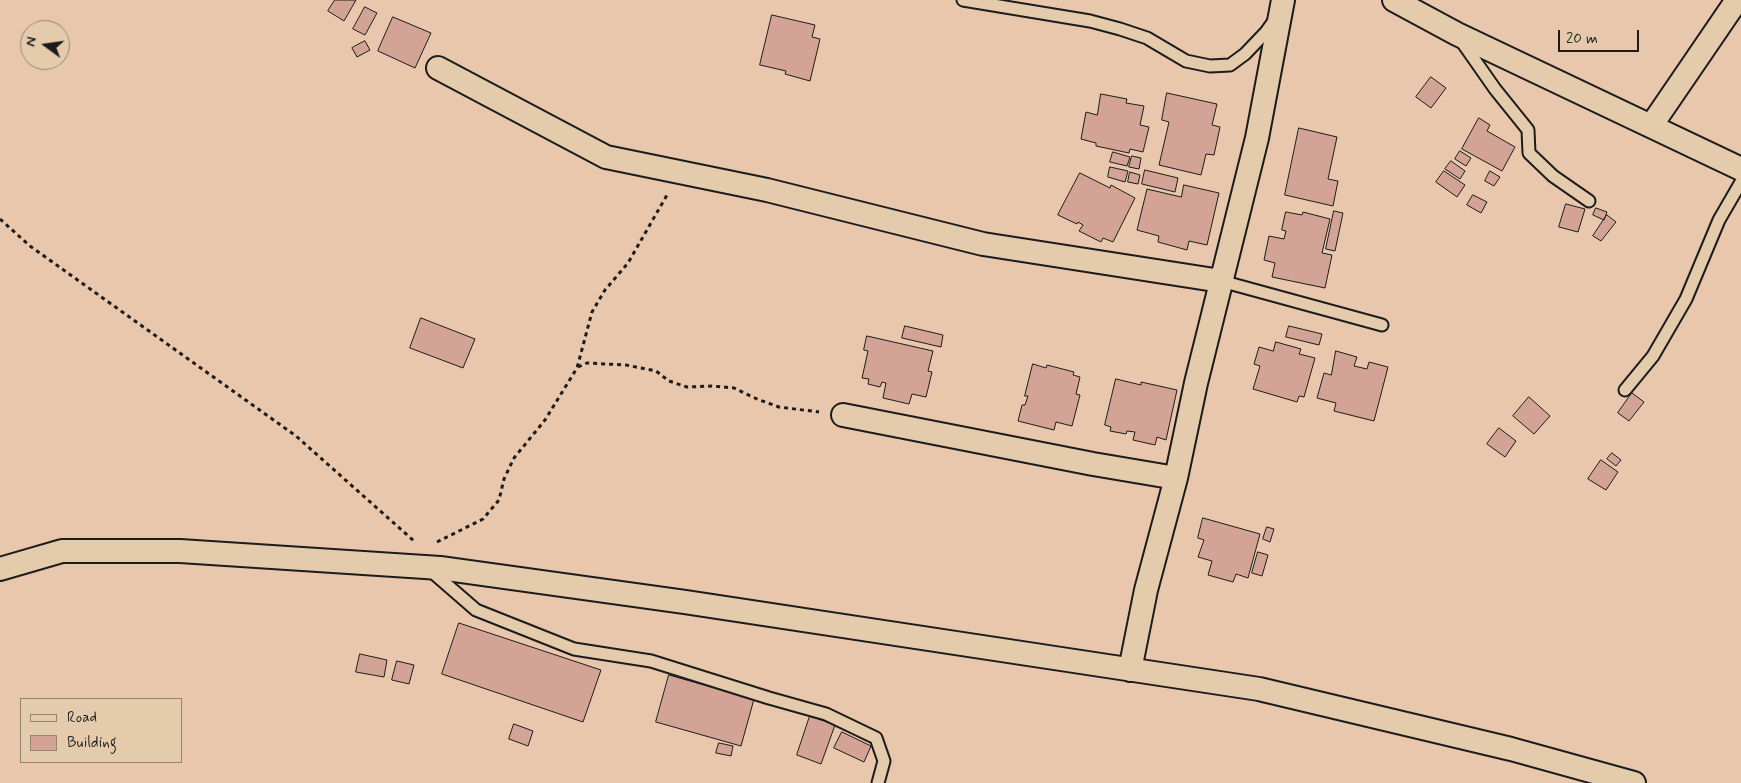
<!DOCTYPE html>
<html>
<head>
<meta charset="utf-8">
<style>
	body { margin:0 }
	#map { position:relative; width:1741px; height:783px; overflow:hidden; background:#e9c7ac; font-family:Mynerve,sans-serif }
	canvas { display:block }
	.legend { position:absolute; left:20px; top:698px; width:162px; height:65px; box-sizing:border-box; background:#e4cbac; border:1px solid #948572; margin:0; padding:6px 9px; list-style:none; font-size:15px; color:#1c1c1c }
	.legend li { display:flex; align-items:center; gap:10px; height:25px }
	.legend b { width:25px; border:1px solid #948572 }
	.north { position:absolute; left:20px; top:20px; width:50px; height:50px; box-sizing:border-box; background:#e4cbac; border:1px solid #948572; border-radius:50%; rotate:284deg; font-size:14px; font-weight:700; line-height:20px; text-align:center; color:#1c1c1c }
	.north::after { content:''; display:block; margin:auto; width:18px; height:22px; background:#1c1c1c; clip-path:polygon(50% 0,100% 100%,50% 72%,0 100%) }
	.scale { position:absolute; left:1558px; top:30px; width:81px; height:22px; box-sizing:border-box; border:2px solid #1c1c1c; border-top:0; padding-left:6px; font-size:15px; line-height:18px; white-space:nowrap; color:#1c1c1c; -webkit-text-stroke:4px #e4cbac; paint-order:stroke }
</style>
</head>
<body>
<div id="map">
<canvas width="1741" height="783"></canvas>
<ul class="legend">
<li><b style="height:6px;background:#e4cbac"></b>Road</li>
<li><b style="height:14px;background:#d3a396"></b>Building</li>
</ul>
<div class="north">N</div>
<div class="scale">20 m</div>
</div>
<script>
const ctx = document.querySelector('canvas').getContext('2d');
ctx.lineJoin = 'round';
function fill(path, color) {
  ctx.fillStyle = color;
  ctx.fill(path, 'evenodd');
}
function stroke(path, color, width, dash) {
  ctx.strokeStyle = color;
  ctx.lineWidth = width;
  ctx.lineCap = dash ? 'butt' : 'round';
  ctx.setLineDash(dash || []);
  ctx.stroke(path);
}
const building = new Path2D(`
	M335,0H356L344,21L328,11Z
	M365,7L377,13L365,35L353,29Z
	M772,15L815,25L812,37L820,39L810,81L785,74L786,71L760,65Z
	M393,17L431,33L415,68L378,51Z
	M365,41L370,50L357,57L352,48Z
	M1431,77L1446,88L1431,108L1416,97Z
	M1167,93L1217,104L1212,125L1220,127L1214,155L1206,154L1201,175L1159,165L1169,122L1162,120Z
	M1101,94L1127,99L1126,103L1144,106L1140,125L1149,127L1143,152L1130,149L1129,153L1096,146V143L1081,139L1086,112L1097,115Z
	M1479,118L1490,125L1487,131L1515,147L1502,171L1462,149Z
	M1299,128L1337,137L1328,179L1338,181L1333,206L1285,195Z
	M1460,151L1471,158L1466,166L1455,159Z
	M1113,152L1130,157L1127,166L1110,162Z
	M1132,156L1141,158L1139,169L1129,167Z
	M1451,161L1465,171L1460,179L1445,169Z
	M1110,167L1128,171L1125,182L1108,177Z
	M1145,170L1178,178L1175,192L1142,184Z
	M1444,171L1465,185L1457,197L1436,182Z
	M1490,171L1500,177L1494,186L1485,181Z
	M1130,172L1140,175L1138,184L1128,182Z
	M1080,173L1110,188L1111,185L1135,198L1113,242L1103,238L1101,242L1079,231L1083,225L1078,222L1077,224L1058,215Z
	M1184,185L1219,193L1207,245L1189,241L1187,250L1158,242L1159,236L1137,230L1147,189L1181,197Z
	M1473,195L1487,202L1481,213L1467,205Z
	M1566,204L1585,209L1578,232L1559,227Z
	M1596,208L1607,212L1604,220L1593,215Z
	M1334,211L1343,213L1335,251L1326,249Z
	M1286,212L1302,215L1303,212L1330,219L1322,253L1332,255L1325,288L1272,277L1275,263L1264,260L1269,236L1284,239L1286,231L1282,230Z
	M1607,215L1616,222L1601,241L1593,236Z
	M421,318L475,339L463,368L410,348Z
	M905,326L943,335L941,347L902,338Z
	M1289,326L1322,334L1319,345L1286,337Z
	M867,336L933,351L928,371L932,372L926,397L912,394L909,404L883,398L886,383L882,382L880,387L868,384L869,379L862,378L868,351L864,350Z
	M1276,342L1301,349L1299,354L1315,358L1304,397L1299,396L1297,402L1253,389L1260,366L1254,364L1259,347L1273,351Z
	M1336,351L1357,357L1354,366L1367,369L1369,362L1388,367L1374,421L1334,411L1336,403L1317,398L1324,373L1331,375Z
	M1033,364L1046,368L1047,365L1074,372L1073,375L1080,377L1076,394L1080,395L1072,426L1056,422L1054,430L1018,421L1022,405H1025L1028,396H1025Z
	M1116,379L1141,385V382L1177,390L1166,440L1157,437L1155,445L1133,440L1135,432L1127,431L1126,434L1110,431L1111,427L1105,425Z
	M1632,393L1644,402L1629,421L1618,413Z
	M1529,397L1550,416L1534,434L1513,416Z
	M1499,428L1516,441L1505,457L1487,444Z
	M1612,453L1621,460L1616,466L1607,459Z
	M1601,460L1618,472L1606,490L1588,479Z
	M1203,518L1260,534L1248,578L1236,574L1233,582L1208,575L1212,561L1198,557L1204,540L1198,538Z
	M1267,527L1274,529L1270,542L1263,539Z
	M1258,552L1268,555L1262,576L1252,573Z
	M459,623L601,670L583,722L442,674Z
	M360,654L387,660L384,677L356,672Z
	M397,661L414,665L409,684L392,680Z
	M669,675L754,699L741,746L656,722Z
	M810,716L835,725L821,764L797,755Z
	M514,724L533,731L528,746L509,739Z
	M842,732L871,746L864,762L834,748Z
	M719,743L733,746L731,756L716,753Z`);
const path = new Path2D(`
	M0,219L30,246L296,436L414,541
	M578,367L587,363L626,365L656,371L669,381L687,387L712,386L734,388L757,399L779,407L819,412
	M437,542L483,519L499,500L504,479L514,458L545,420L577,368L592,312L605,290L628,263L667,195`);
const lane = new Path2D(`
	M963,0L1090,21L1120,29L1147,38L1186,61L1210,66L1230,65L1245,54L1266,32L1274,21
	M1460,39L1495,89L1528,130L1529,153L1553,176L1589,201
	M1221,281L1382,325
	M1625,390L1653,356L1686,299L1719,220L1741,182
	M430,570L476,610L574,649L651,661L769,698L826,714L876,738L884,761L878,783`);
const street = new Path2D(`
	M1394,0L1457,34L1741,169
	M438,68L606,157L767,190L983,244L1221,281
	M1651,126L1737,0
	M843,415L1093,464L1176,478
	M0,569L62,551H180L440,568L685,602L1259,689L1511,749L1634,783
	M1130,670L1146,590L1176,478L1196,383L1257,138L1283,0`);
fill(building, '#d3a396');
stroke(building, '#1c1c1c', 1);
stroke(lane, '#1c1c1c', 15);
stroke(street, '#1c1c1c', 26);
stroke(path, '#1c1c1c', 3, [4, 4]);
stroke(lane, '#e4cbac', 11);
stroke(street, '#e4cbac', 22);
</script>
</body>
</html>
